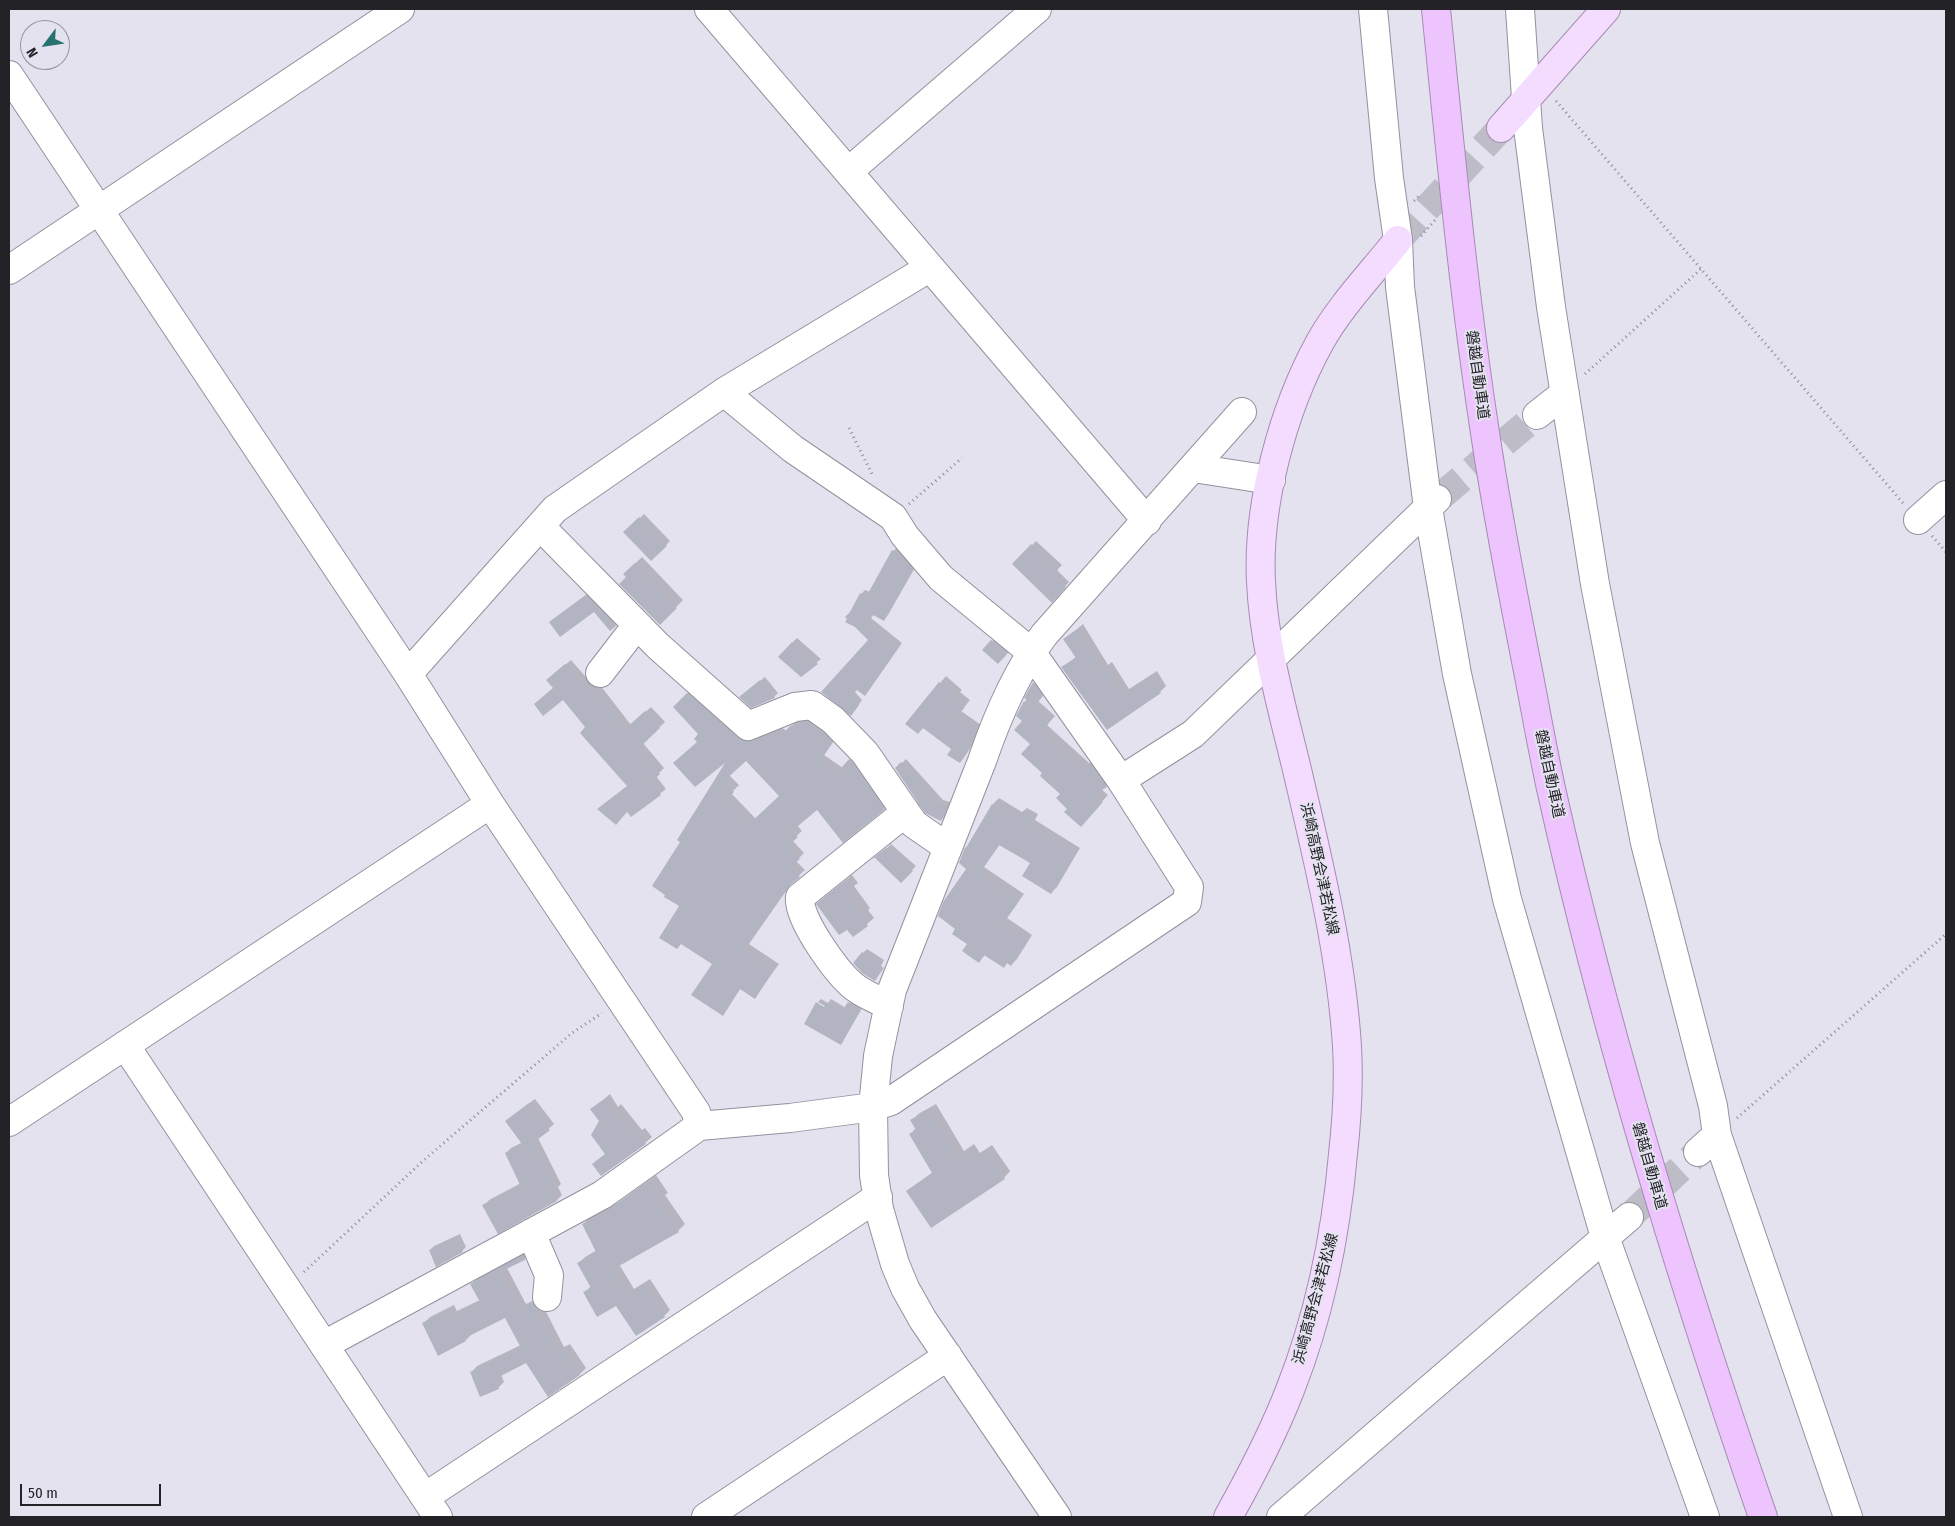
<!DOCTYPE html>
<html>
<head>
<meta charset="utf-8">
<style>
	body { margin:0 }
	#map { position:relative; width:1955px; height:1526px; overflow:hidden; background:#e4e2ef; font-family:"Fira Sans Condensed",sans-serif }
	canvas { display:block }
	.frame { position:absolute; inset:0; border:10px solid #232227; pointer-events:none }
	.north { position:absolute; left:20px; top:20px; width:50px; height:50px; box-sizing:border-box; background:#e4e2ef; border:1px solid #97959f; border-radius:50%; rotate:239deg; font-size:14px; font-weight:700; line-height:20px; text-align:center; color:#232227 }
	.north::after { content:''; display:block; margin:auto; width:18px; height:22px; background:#27726f; clip-path:polygon(50% 0,100% 100%,50% 72%,0 100%) }
	.scale { position:absolute; left:20px; top:1484px; width:141px; height:22px; box-sizing:border-box; border:2px solid #232227; border-top:0; padding-left:6px; font-size:15px; line-height:18px; white-space:nowrap; color:#232227; -webkit-text-stroke:4px #e4e2ef; paint-order:stroke }
</style>
</head>
<body>
<div id="map">
<canvas width="1955" height="1526"></canvas>
<div class="frame"></div>
<div class="north">N</div>
<div class="scale">50 m</div>
</div>
<script>
const ctx = document.querySelector('canvas').getContext('2d');
ctx.lineJoin = 'round';
function fill(path, color) {
  ctx.fillStyle = color;
  ctx.fill(path, 'evenodd');
}
function stroke(path, color, width, dash) {
  ctx.strokeStyle = color;
  ctx.lineWidth = width;
  ctx.lineCap = dash ? 'butt' : 'round';
  ctx.setLineDash(dash || []);
  ctx.stroke(path);
}
function label(font, color, halo, rows, align = 'center') {
  ctx.font = font + ' "Fira Sans Condensed","Noto Sans JP",sans-serif';
  ctx.lineWidth = 4;
  ctx.setLineDash([]);
  ctx.textBaseline = 'middle';
  ctx.strokeStyle = halo;
  ctx.fillStyle = color;
  for (const [text, x, y, turn = 0] of rows) {
    ctx.save();
    ctx.translate(x, y);
    ctx.rotate((+turn || 0) * Math.PI / 180);
    ctx.textAlign = isNaN(turn) ? turn : align;
    if (halo) ctx.strokeText(text, 0, 0);
    ctx.fillText(text, 0, 0);
    ctx.restore();
  }
}
const shadow = new Path2D(`
	M644,514L670,541L651,560L625,533Z
	M1036,541L1062,565L1057,570L1069,582L1056,597L1014,564Z
	M898,547L917,564L888,615L884,619L874,614L871,618L902,643L869,690L857,688L854,691L862,700L855,710L823,692L869,640L861,594L865,590L870,592L893,551Z
	M642,557L683,600L660,624L624,574Z
	M591,591L620,621L610,630L594,610L555,618Z
	M1083,624L1108,665L1112,662L1129,689L1157,671L1166,686L1160,692L1107,728L1063,667L1077,656L1065,639Z
	M797,638L821,659L801,675L792,643Z
	M994,639L1009,651L998,663L984,650Z
	M571,660L585,676L590,672L631,725L651,707L665,722L643,743L664,768L656,776L666,789L631,815L628,786L587,727L554,688L553,675Z
	M946,676L962,690L960,692L970,700L961,711L981,725L975,741L959,762L953,749L923,727L906,724Z
	M765,677L778,693L774,697L751,706L745,693Z
	M1036,682L1044,693L1038,701L1055,716L1047,725L1089,763L1097,758L1112,779L1101,789L1108,795L1087,818L1061,793L1044,773L1024,721L1018,715Z
	M693,688L781,727L787,731L797,720L814,716L837,736L824,755L843,768L855,754L889,803L884,808H817L797,825L802,831L792,840L804,853L796,861L805,870L793,881L749,944L779,964L755,997L741,988L722,1014L714,963L681,906L682,841L729,758L698,741L700,734L675,707ZM746,759L781,796L756,819L731,793L739,785L729,775Z
	M906,759L943,800L950,802L945,816L941,820L896,769Z
	M999,798L1022,812L1027,808L1038,814L1035,820L1080,848L1057,887L1051,893L1032,863L1000,844L984,867L1024,894L1007,918L1032,935L1017,959L1011,965L1008,962L1003,967L985,955L979,961L969,944L957,928L968,868L960,863L966,848L993,804Z
	M891,844L916,866L901,881L877,858Z
	M852,875L858,883L854,886L870,908L868,910L874,918L853,936L825,897Z
	M867,949L884,960L881,966L884,968L875,980L863,953Z
	M821,999L828,1003L831,999L846,1008L853,999L864,1005L841,1044L829,1011L830,1009L818,1002Z
	M610,1094L618,1107L621,1104L642,1130L645,1128L652,1137L645,1143L594,1164L606,1153L600,1121L592,1109Z
	M535,1099L554,1124L538,1138L561,1184L558,1187L562,1195L557,1200L498,1232L484,1206L489,1200L521,1183L506,1153L511,1148L523,1142L512,1116Z
	M936,1104L964,1151L974,1144L980,1153L992,1145L1010,1171L1004,1178L908,1191L933,1172L910,1134L916,1128L912,1121L918,1114Z
	M656,1175L668,1193L665,1195L685,1224L678,1231L619,1264L634,1289L650,1279L670,1310L664,1316L617,1305L585,1292L591,1286L578,1264L585,1257L597,1250L584,1224L590,1217L619,1202Z
	M460,1234L466,1247L462,1251L430,1250L434,1246Z
	M530,1250L531,1252L525,1259L507,1268L526,1304L539,1298L564,1347L570,1344L586,1368L580,1374L527,1361L501,1374L504,1382L498,1388L471,1373L477,1366L521,1345L506,1316L472,1334L466,1340L424,1323L430,1317L454,1305L457,1311L480,1300L472,1284L478,1278Z`);
const building = new Path2D(`
	M639,517L667,546L651,561L623,532Z
	M1031,544L1058,570L1054,575L1066,587L1052,603L1012,564Z
	M892,550L901,555L913,569L884,621L873,615L868,622L898,648L865,696L857,690L851,696L859,705L851,716L821,692L868,640L855,627L845,622L847,619L845,617L850,612L860,593L866,597Z
	M635,563L677,608L660,625L619,584L626,577L623,574Z
	M586,595L616,626L610,631L594,612L560,637L549,622Z
	M1076,630L1101,671L1105,668L1122,695L1150,677L1161,693L1107,730L1061,667L1076,658L1063,639Z
	M991,640L1008,653L998,664L982,650Z
	M792,642L818,664L801,677L778,657Z
	M565,664L579,681L585,676L625,729L645,711L660,728L638,749L660,774L651,782L661,795L631,817L627,812L616,825L597,809L627,786L580,733L585,727L563,700L543,716L534,704L553,688L546,680Z
	M760,680L775,698L751,708L739,697Z
	M939,682L957,696L955,699L965,707L956,718L976,732L970,749L960,763L947,755L951,749L923,728L918,734L905,724Z
	M1033,682L1043,696L1035,706L1024,698Z
	M687,693L738,738L745,741L754,740L775,732L781,736L790,726L808,721L823,732L833,742L820,761L837,773L849,759L885,809L843,843L817,810L792,831L798,837L788,846L800,859L791,867L800,877L790,885L744,950L774,970L755,999L740,989L723,1016L691,995L712,964L681,944L677,949L659,938L679,906L664,897L665,895L652,886L680,842L677,840L725,763L695,787L673,763L697,742L694,739L698,734L673,707ZM746,761L779,796L749,824L727,799L734,792L724,781Z
	M1024,701L1049,723L1041,732L1082,769L1090,763L1107,787L1094,795L1103,802L1081,827L1064,812L1067,809L1056,798L1060,794L1040,776L1042,773L1021,754L1030,744L1014,730L1022,721L1016,716Z
	M901,762L940,803L947,806L941,821L925,813L895,768Z
	M992,804L1017,818L1020,813L1033,820L1030,826L1075,854L1051,894L1022,876L1030,863L999,845L979,874L1019,901L1002,925L1027,942L1011,966L1007,963L1004,968L984,955L979,963L962,951L967,944L952,934L955,929L938,916L943,902L966,869L959,863L965,847L966,848Z
	M886,848L913,871L901,883L875,858L872,859Z
	M845,881L852,891L848,894L864,916L862,918L868,926L853,937L847,930L839,935L816,904Z
	M862,952L881,965L877,971L880,973L875,981L862,973L853,963Z
	M816,1002L824,1007L826,1003L842,1011L848,1002L861,1009L841,1045L804,1024Z
	M603,1100L611,1112L614,1110L635,1136L638,1133L646,1144L601,1176L592,1164L605,1154L591,1135L599,1121L590,1109Z
	M529,1103L550,1130L533,1143L557,1190L553,1192L557,1201L498,1234L482,1205L520,1185L505,1153L522,1144L505,1121Z
	M929,1109L957,1157L967,1150L973,1158L985,1150L1005,1179L931,1228L906,1191L932,1173L909,1134L916,1130L910,1120Z
	M649,1181L662,1200L659,1202L679,1232L612,1270L627,1295L644,1284L665,1317L636,1336L616,1306L597,1317L583,1292L591,1288L577,1263L596,1252L582,1224L611,1208Z
	M455,1237L463,1252L436,1267L429,1250Z
	M523,1255L525,1260L500,1272L519,1310L532,1303L558,1352L564,1349L580,1375L548,1397L526,1363L495,1379L499,1389L480,1397L470,1372L521,1348L505,1318L465,1338L466,1341L438,1356L422,1323L448,1310L451,1316L480,1302L470,1284Z`);
const minorTunnel = new Path2D(`
	M1440,497L1537,415
	M1629,1217L1698,1152`);
const majorTunnel = new Path2D(`
	M1398,240L1501,128`);
const path = new Path2D(`
	M1556,101L1903,503
	M1414,201L1420,195
	M1421,236L1435,220
	M1585,374L1701,269
	M849,428L872,474
	M909,504L962,458
	M1932,536L1946,552
	M1737,1118L1946,934
	M304,1272L424,1160L572,1033L602,1013`);
const minor = new Path2D(`
	M709,9L1147,521
	M1373,9L1389,178L1398,240L1400,287L1428,508L1457,674L1507,899L1605,1237L1705,1517
	M1520,9L1528,128L1551,307L1595,584L1645,843L1713,1106L1717,1135L1848,1517
	M9,75L408,674L490,804L696,1112L699,1126
	M849,171L1037,9
	M9,270L400,9
	M1537,415L1565,393
	M1193,468L1271,480
	M1918,520L1946,495
	M540,526L658,646L748,726L795,707L812,705L833,720L865,753L914,824L947,847
	M600,673L637,625
	M408,674L555,509L724,392L929,268
	M1121,780L1193,734L1437,499
	M889,1006C877,999 862,994 852,985C836,971 797,918 800,897L906,812
	M125,1045L438,1517
	M9,1122L490,804
	M1698,1152L1717,1135
	M531,1233L549,1275L547,1297
	M324,1345L602,1195L699,1126L790,1118L873,1107L891,1101L1187,902L1189,887L1121,780L1031,652L941,578L905,536L893,517L793,449L724,392
	M425,1497L878,1197
	M706,1517L948,1356
	M1057,1517L923,1320L905,1288L895,1264L879,1209L874,1175L873,1107L878,1056L892,990L982,761C997,717 1016,672 1044,635L1242,412
	M1281,1517L1629,1217`);
const major = new Path2D(`
	M1501,128L1606,9
	M1228,1517C1251,1476 1273,1434 1290,1390C1320,1314 1336,1234 1343,1154C1347,1118 1349,1081 1347,1046C1341,954 1319,864 1298,774C1283,711 1264,647 1261,582C1257,505 1283,409 1320,342C1340,306 1372,273 1398,240`);
const highway = new Path2D(`
	M1436,9C1450,148 1463,288 1484,426C1496,508 1512,590 1528,671C1536,712 1543,753 1552,793C1607,1039 1681,1280 1763,1517`);
const streetNames = [
	["磐越自動車道",1477,375,82],
	["磐越自動車道",1549,774,78],
	["浜崎高野会津若松線",1319,869,78],
	["磐越自動車道",1649,1166,74],
	["浜崎高野会津若松線",1316,1299,-75]
];
fill(shadow, '#0003');
fill(building, '#b2b5c1');
stroke(minorTunnel, '#bdbcc7', 28, [28, 14]);
stroke(majorTunnel, '#bdbcc7', 28, [28, 14]);
stroke(minor, '#94919e', 30);
stroke(major, '#a68bb3', 30);
stroke(highway, '#a68bb3', 30);
stroke(path, '#8c8a94', 3, [1, 4]);
stroke(minor, '#fff', 28);
stroke(major, '#f4dcfe', 28);
stroke(highway, '#edc4fe', 28);
label('15px', '#232227', '#e4e2ef', streetNames);
</script>
</body>
</html>
